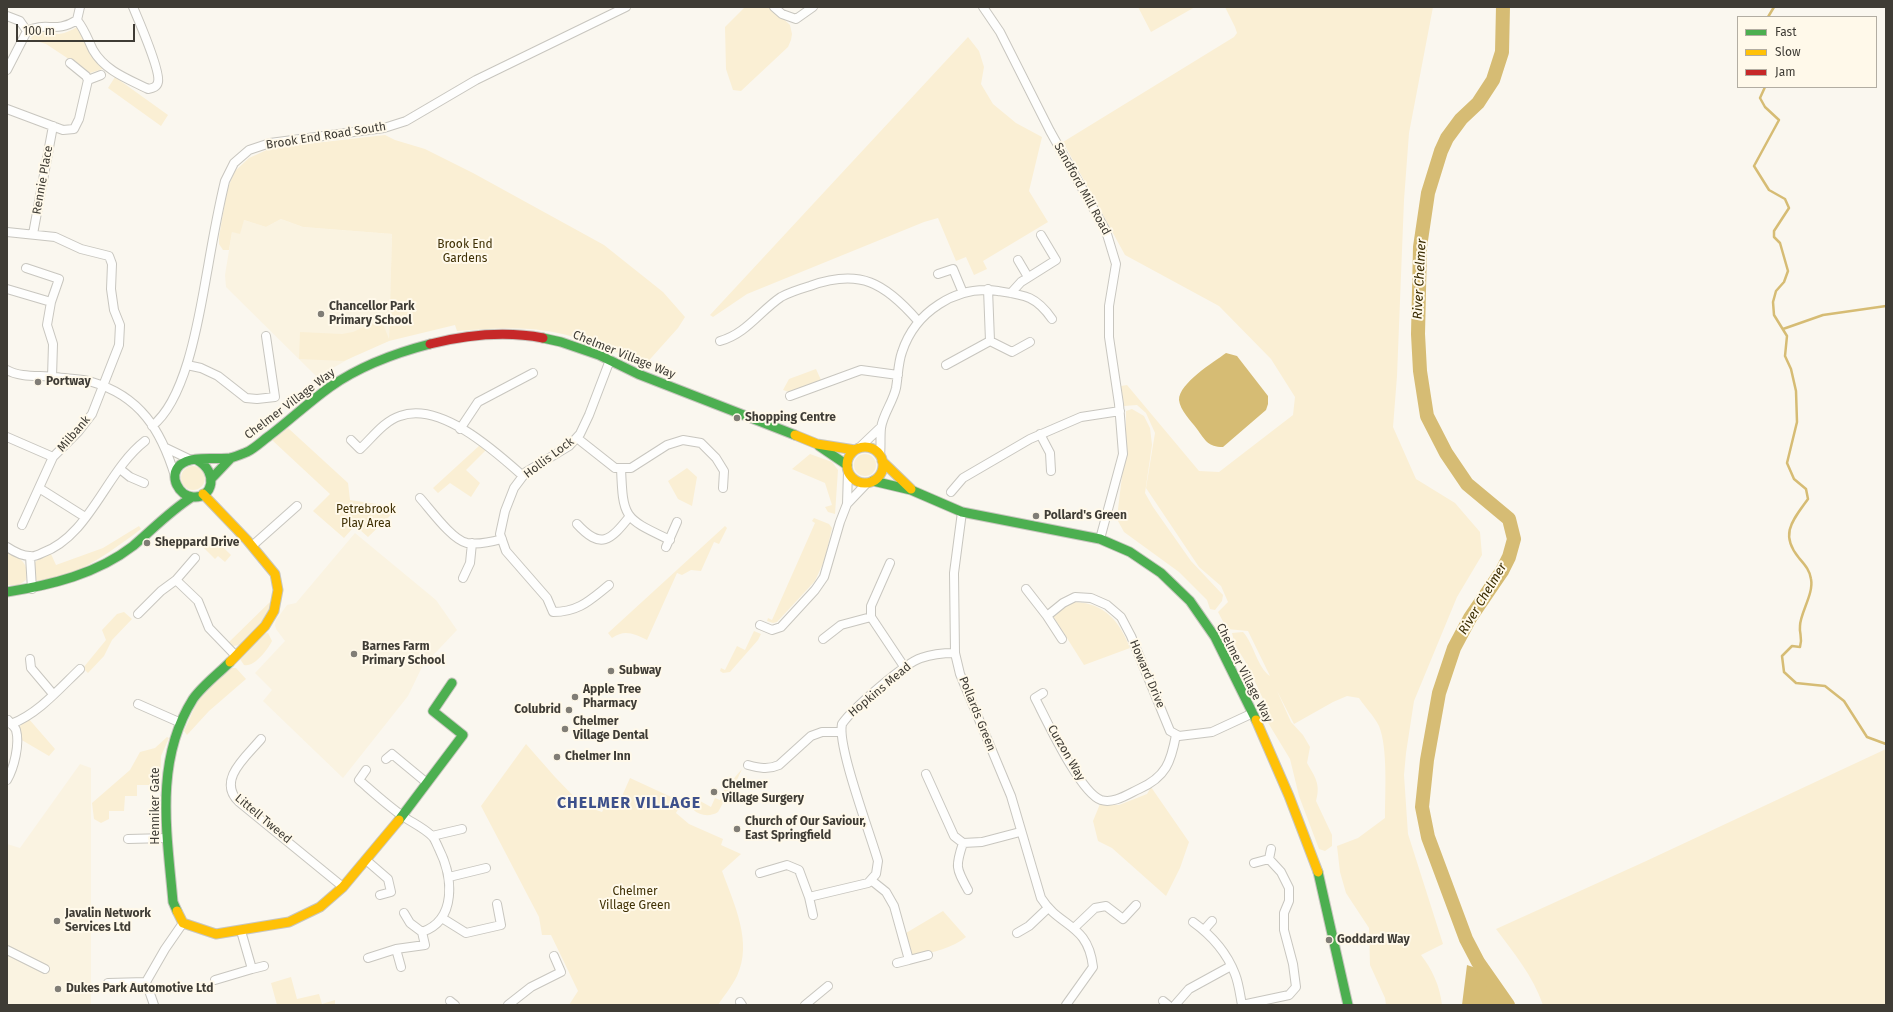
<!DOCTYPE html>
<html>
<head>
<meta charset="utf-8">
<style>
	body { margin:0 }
	#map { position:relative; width:1893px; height:1012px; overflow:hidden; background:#faf7ef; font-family:"Fira Sans",sans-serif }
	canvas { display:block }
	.frame { position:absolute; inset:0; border:8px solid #3f3c35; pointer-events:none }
	.legend { position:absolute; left:1737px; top:16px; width:140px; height:72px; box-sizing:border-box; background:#fff9ea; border:1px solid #b2ada2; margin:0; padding:5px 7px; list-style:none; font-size:12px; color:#3f3c35 }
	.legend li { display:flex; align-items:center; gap:8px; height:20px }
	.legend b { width:20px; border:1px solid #b2ada2 }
	.scale { position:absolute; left:16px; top:24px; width:119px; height:18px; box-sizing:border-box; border:2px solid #3f3c35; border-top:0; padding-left:5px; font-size:12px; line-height:14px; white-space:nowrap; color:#3f3c35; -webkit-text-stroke:3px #fff9ea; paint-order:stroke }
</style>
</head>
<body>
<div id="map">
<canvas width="1893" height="1012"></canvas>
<div class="frame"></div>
<ul class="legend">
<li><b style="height:5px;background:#4caf50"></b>Fast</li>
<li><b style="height:5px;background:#ffc107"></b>Slow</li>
<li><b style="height:5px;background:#c62828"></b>Jam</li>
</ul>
<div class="scale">100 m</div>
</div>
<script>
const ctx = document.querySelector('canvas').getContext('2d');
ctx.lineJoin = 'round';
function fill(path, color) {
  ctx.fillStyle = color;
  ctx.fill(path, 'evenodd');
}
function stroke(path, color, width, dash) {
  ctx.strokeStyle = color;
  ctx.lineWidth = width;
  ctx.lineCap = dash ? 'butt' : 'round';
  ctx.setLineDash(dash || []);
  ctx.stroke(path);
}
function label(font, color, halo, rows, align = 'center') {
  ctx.font = font + ' "Fira Sans",sans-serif';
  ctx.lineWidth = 4;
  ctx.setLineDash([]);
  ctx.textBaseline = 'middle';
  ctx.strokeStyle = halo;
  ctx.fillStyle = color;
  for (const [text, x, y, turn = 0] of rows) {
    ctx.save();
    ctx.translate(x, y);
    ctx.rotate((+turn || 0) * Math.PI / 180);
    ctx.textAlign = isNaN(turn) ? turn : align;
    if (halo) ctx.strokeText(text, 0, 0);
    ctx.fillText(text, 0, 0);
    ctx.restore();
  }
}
const built = new Path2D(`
	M281,219L303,227L392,234L389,341L361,352L317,377L226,287L225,275L232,232L244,220L266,227Z
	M355,533L436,600L457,630L422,667L408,696L343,778L263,701L272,690L255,673L285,641L276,629L275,625L276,620L287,605L296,603Z
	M80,764L91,768V1005H7V844L20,848Z`);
const green = new Path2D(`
	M745,7H771L790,25L792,34L791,40L788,47L741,91L733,90L726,69L725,27Z
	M1138,7H1195L1151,32Z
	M1225,7H1433L1409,133L1404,200L1397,376L1393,427L1416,479L1455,503L1480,532L1482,555L1457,597L1414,701L1406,753L1404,775L1408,834L1443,944L1421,955C1432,969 1440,986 1442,1005H1386L1385,998L1370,965L1369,928L1346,893L1340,872L1337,846L1358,838L1385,818C1385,793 1388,748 1379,726C1374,716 1365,707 1359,698L1347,696L1333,702L1294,724L1277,691L1291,722L1303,735L1310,747L1307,763C1315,777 1321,784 1316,801L1332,835V846L1325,851L1319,849L1299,796L1290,759L1267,721L1265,703L1245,661L1235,645L1232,633L1243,632C1254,644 1257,667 1270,676L1248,631L1227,629L1218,612L1228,602L1221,586L1199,567L1146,488L1155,433L1146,413L1137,405L1124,406L1121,386L1127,385L1199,471L1219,472L1293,415L1295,397L1271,359L1219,306L1125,255L1063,142L1234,37L1237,33L1235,27Z
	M77,27L81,29L106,68L90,73L46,44L30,39C39,28 48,34 59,34C66,33 72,30 77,27Z
	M968,37L979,51L984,67L981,84L993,104L1016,123L1042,137L1029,191L1048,222L983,261L987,269L974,275L966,257L956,261L938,218L924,222L747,294L713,317L710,315Z
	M115,77L168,115L161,126L108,88Z
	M385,135L395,140L425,149L473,173L604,245L663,292L685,317L678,328L643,367C617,348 563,331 530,329C506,327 481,329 457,331L455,325L389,341L344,361L299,359L300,332L342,334L353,332L381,319L389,339L392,234L303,227L281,219L266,227L244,220L240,234L232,232L229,250H223L219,244V237L227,190L235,171L249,158L271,148Z
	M816,369L821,380L789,392L783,390L789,379Z
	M1132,409L1144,416L1150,428L1152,445L1145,493L1153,507L1191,561L1223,595L1222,601L1215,610L1210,609L1207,600L1179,572L1124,532L1118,521V509L1126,444V411Z
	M288,428L348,483L350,500L383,505L392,514L368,537L351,522L352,529L344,538L313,511L330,494L272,440Z
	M480,445L486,450L466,470L480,483L471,497L450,483L438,493L433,488Z
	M854 465a11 11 0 1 1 22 0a11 11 0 1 1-22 0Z
	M810,454L832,462L838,470L835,514L828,512L825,507L832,505L825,483L792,469Z
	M181 478a12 12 0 1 1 24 0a12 12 0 1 1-24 0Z
	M687,468L697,477L692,506L678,499L668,481Z
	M814,518L829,524L832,528L825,559L815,581L777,622L773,623L767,621L768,618L772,620L815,523L812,521Z
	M139,526L141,529C120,545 63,588 36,580C29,564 36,558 51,554L56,565L103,548Z
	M725,526L727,528L719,544L714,542L701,571L691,570L682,575L677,573L647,640C634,634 625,629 612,638L608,633Z
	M216,540L231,555L225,562L218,556L215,559L202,546L206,541L211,545Z
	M7,551C20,558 30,563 26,580L19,585H7Z
	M273,599L267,616L240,645L233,646L227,644Z
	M1075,602C1105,603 1120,622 1130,648L1084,665L1053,616L1064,607Z
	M124,612L132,619L112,640L104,656L88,673L83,668L106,640L102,630L117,614Z
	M754,631L761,634L758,640L730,672L723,673L720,671L721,668L725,670L737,646L745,650Z
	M268,633L272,641C268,649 254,668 244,665L240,659L263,634Z
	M228,668H236L246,679L209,711L187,735L184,731L198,700Z
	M28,718L55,749L49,756L20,739L19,727Z
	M167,737L169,738L161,756L160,785H137V796H125L124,811H109V819L101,823L94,819L92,803L130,770L140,752L155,748Z
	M526,744L555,777L582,805L602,812L609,798L619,803L630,778L682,802L676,813L689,824L723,839L721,845L741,854L722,871C734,904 753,942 737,976C732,986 724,996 718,1005H569L578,991L551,935H542L539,917L481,806Z
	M1886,749V1005H1543C1533,976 1514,953 1496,929L1644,862Z
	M742,769L730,795L727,796L718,812C706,820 686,812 691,796L711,807L715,798L720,800L724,790L729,789L735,777Z
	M1151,787L1189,842L1180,868L1166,896L1112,848L1098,841L1093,821L1100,804L1119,805L1147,794Z
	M943,911L966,937C953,948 933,952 916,956L912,954L906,933Z
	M291,977L297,999L319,994L322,1004L335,1000V1005H277L271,983Z`);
const water = new Path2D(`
	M1226,353L1237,356L1268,396V404L1266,410L1223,447C1208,447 1205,440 1197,429C1191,421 1180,410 1179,400C1179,383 1214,362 1226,353Z
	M1467,965L1485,971L1505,1005H1462Z`);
const stream = new Path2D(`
	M1768,17L1774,7
	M1765,87L1760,98L1765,107L1779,120L1754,166L1769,190L1785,199L1789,208L1774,231V237L1780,243L1788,271L1784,282L1776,291L1773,302L1774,315L1787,336L1785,356L1791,369L1796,391L1797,422L1787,463L1794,479L1806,489L1808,499C1793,520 1779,534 1799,558C1804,564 1810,570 1811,579C1814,594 1800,613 1800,626C1799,634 1803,637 1800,647L1792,646L1782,656L1784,672L1796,683L1825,686L1844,701L1867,737L1886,744
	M1783,329L1823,315L1886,306
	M1477,971L1478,962`);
const river = new Path2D(`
	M1503,7L1502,52L1493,80L1478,103L1461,119L1447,138L1441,151L1428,193L1420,247L1418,334L1420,371L1427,416L1446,453L1467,484L1509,519L1514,539L1509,557L1502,571L1470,618L1454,648L1439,693L1427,760L1422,807L1428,837L1466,939L1478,962L1508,1005`);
const street = new Path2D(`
	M774,7L782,14L796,19L813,7
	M983,7L1000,32L1050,131L1106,231L1116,264L1109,306V337L1119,404L1123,454L1100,539
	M7,16L20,21L27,31
	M77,20C85,30 88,40 93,50C105,71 128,79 148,89C153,88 157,87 158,82C161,71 138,19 133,7
	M7,70L27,31C47,21 55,34 77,20L80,7
	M88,80L101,75
	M7,109L63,130L74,129L79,119L88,80L86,76L70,63
	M7,232L55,237L81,249L109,256L112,264L111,289L114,310L120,325L119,345L92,414L78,432L53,457L7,437
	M33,234L53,126
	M1018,260L1028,277
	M938,274L953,269L963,293
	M7,289L51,302L59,279L26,268
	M1011,293L1021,282L1056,260L1041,235
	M51,302L47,325L53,344L52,377
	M720,341C746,334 760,311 781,297C790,292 800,289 810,286C860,268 885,283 918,321
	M990,341L1012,352L1030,342
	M187,365L201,368L218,376L246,398L257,399L275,397L266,336
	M946,365L990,341L988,289
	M7,370C21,378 40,375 55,377C67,379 81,378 92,382C140,396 161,430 175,476
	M790,396L861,370L898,375
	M152,426C188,398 200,310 208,267C213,238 218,210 225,181L234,163L249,150L270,143L384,128L406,121L476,80L626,7
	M460,429L478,402L533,373
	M1040,434L1050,453L1051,471
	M577,438L615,468H631L667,445L683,440L701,443L716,458L724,471L723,488
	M351,440L360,449C372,438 384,421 400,416C440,401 495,451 523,476
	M860,447L881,427
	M166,448L191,460
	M880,455C881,447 880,437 881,428C883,414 893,402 896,388C898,377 898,363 902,352C915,312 956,285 998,291C1025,295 1036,296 1052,319
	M621,468C623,519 624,518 670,540
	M120,469L130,477L144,483
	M39,488L85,517
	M951,492L963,478L1030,439L1081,417L1120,411
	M420,498C430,509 452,540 467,543C479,545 491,542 502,539
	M847,504L867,483
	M962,512L954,573L955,653L960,674L1011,796L1041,898C1060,928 1088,923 1093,967L1066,1005
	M577,524C601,550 610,541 630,516
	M22,525L53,457
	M252,546L297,506
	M7,547C13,551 23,556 30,556C34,557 38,555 42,553C90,536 106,471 145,441
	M666,547L677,522
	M30,556L32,589
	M890,563L871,606V617L905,668
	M463,578L470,563L472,543
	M176,580L195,558
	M609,585C590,600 579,612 553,612L547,598L506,551L500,534L505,511L514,488L526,472L569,446L580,434L589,415L610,360
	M1026,589L1047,616L1063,603L1075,597L1091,598L1107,605L1121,617L1131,636L1170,731L1179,736L1212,732L1253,713
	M138,614L161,591L176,580L198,601L209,628L236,656
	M1047,616L1062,639
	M760,625L772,630L781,627L815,590L824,577L840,522L847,504L848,471
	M823,639L841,625L871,617
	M30,659L31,668L53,694
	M1043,693L1035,698C1046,719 1080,793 1101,800C1114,804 1128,794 1139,789C1166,777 1171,762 1176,735
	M138,704L181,723
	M11,724C38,714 60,688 80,669
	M261,739C247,756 216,780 239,802L343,887
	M386,759L392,754L427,783
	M748,765C759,768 768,770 779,765L811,736L822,732H840
	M366,770L359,780C374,793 388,806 404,817C413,823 424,828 432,836C435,839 437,845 439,849C453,877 457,920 422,932L425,945L396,949L368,958
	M926,774L954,836L963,843L982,842L1020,832
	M7,780C14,768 20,744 16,730C15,727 10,723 8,720
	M432,836L462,829
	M128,839L167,838
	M963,843C955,867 956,868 968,890
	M1269,859L1271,849
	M366,860L388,879L391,892L380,895
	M760,873L787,865L799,870L809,897L868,883L876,874L878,861C870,833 837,746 842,724C852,709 905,663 921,658C932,654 943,653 955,653
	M449,877L486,868
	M871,880L886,892L894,906L909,960L897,963
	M809,897L813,915
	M404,913L410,923L422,932
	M442,918L466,933L501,925L497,904
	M1193,922C1211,935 1227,953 1235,974C1239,984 1240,995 1242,1005
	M1074,928L1095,908L1106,906L1123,919L1136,905
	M1204,930L1212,921
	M1017,933L1029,926L1048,908
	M396,949L401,967
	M7,950L45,969
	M909,960L928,955
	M252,969L264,966
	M215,980L252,969L241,931
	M108,983L146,982
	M450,1001L455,1005
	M1163,1001L1168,1005
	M740,1002L742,1005
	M154,1005L146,982L165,949L183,923
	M508,1005L531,987L561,972L554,956
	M805,1005L828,986
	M1175,1005L1189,989L1231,966
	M1242,1005L1289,995L1296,987L1293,964L1284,930V913L1289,901V888L1281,872L1269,859L1254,863`);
const fast = new Path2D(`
	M543,338L561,342L599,355L638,374L795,435
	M819,446L847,465
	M197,460C219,472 213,499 193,497C179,496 168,476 180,465C192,455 215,460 230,458C235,457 242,454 247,452C255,448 262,441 269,436C290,420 309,402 330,387C360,366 395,353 430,344
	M212,478L231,458
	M873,481L911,490L962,512L1100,539L1130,552L1161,573L1190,601L1215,637L1256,720
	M7,592C51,585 97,574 133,546C153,529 170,511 192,497
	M399,820L463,735L433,711L452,683
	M1318,872L1348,1005
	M177,911L173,902C167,833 154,761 193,699C202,686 218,674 230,662`);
const slow = new Path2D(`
	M795,435L817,444L855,450
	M847 465a18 18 0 1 1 36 0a18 18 0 1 1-36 0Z
	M882,461L911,489
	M203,494L247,540L275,574L278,590L274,611L265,626L230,662
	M1256,720L1289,796L1318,872
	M177,911L183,923L216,934L289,922L320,907L343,887L399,820`);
const jam = new Path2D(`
	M430,344C466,335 506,331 543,338`);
const markers = [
	[321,314,4,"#807d76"],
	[38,382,4,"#807d76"],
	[737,418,4,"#807d76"],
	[1036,516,4,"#807d76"],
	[147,543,4,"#807d76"],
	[354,654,4,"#807d76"],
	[611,671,4,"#807d76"],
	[575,697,4,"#807d76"],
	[569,710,4,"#807d76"],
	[565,729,4,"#807d76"],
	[557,757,4,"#807d76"],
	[714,792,4,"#807d76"],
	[737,829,4,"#807d76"],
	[57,921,4,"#807d76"],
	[1329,940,4,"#807d76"],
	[58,989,4,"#807d76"]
];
const streetNames = [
	["Brook End Road South",326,136,-9],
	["Rennie Place",43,180,-80],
	["Sandford Mill Road",1082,189,61],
	["Chelmer Village Way",624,355,22],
	["Chelmer Village Way",290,404,-37],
	["Milbank",74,434,-49],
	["Hollis Lock",549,458,-37],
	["Chelmer Village Way",1244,673,63],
	["Howard Drive",1147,674,67],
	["Hopkins Mead",880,690,-40],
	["Pollards Green",977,714,68],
	["Curzon Way",1066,753,60],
	["Henniker Gate",156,806,-90],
	["Littell Tweed",263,819,40]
];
const parkNames = [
	["Brook End",465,245],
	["Gardens",465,259],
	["Petrebrook",366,510],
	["Play Area",366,524],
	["Chelmer",635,892],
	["Village Green",635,906]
];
const poiNames = [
	["Chancellor Park",329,307],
	["Primary School",329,321],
	["Portway",46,382],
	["Shopping Centre",745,418],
	["Pollard's Green",1044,516],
	["Sheppard Drive",155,543],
	["Barnes Farm",362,647],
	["Primary School",362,661],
	["Subway",619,671],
	["Apple Tree",583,690],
	["Pharmacy",583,704],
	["Colubrid",561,710,"right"],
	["Chelmer",573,722],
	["Village Dental",573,736],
	["Chelmer Inn",565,757],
	["Chelmer",722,785],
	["Village Surgery",722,799],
	["Church of Our Saviour,",745,822],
	["East Springfield",745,836],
	["Javalin Network",65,914],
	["Services Ltd",65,928],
	["Goddard Way",1337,940],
	["Dukes Park Automotive Ltd",66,989]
];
const waterNames = [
	["River Chelmer",1420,279,-87],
	["River Chelmer",1483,599,-59]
];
const districtNames = [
	["CHELMER VILLAGE",629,804]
];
fill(built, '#faf3e1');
fill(green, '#faefd4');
fill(water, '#d6bc74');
stroke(stream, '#d6bc74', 2.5);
stroke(river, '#d6bc74', 14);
stroke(street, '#c8c6bf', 10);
stroke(fast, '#c8c6bf', 11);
stroke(slow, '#c8c6bf', 11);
stroke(jam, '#c8c6bf', 11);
stroke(street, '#fefefd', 8);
stroke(fast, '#4caf50', 9);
stroke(slow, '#ffc107', 9);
stroke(jam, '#c62828', 9);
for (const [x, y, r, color] of markers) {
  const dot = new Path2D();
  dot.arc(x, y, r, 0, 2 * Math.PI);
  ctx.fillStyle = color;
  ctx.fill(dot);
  stroke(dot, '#fff9ea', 1.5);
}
label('12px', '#3f3c35', '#fff9ea', streetNames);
label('12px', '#3f3004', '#fff9ea', parkNames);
label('bold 12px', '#3f3c35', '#fff9ea', poiNames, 'left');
label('italic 13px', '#392b00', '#fff9ea', waterNames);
ctx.letterSpacing = '1px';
label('bold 16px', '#3d508b', '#fff9ea', districtNames);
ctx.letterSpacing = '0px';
</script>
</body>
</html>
